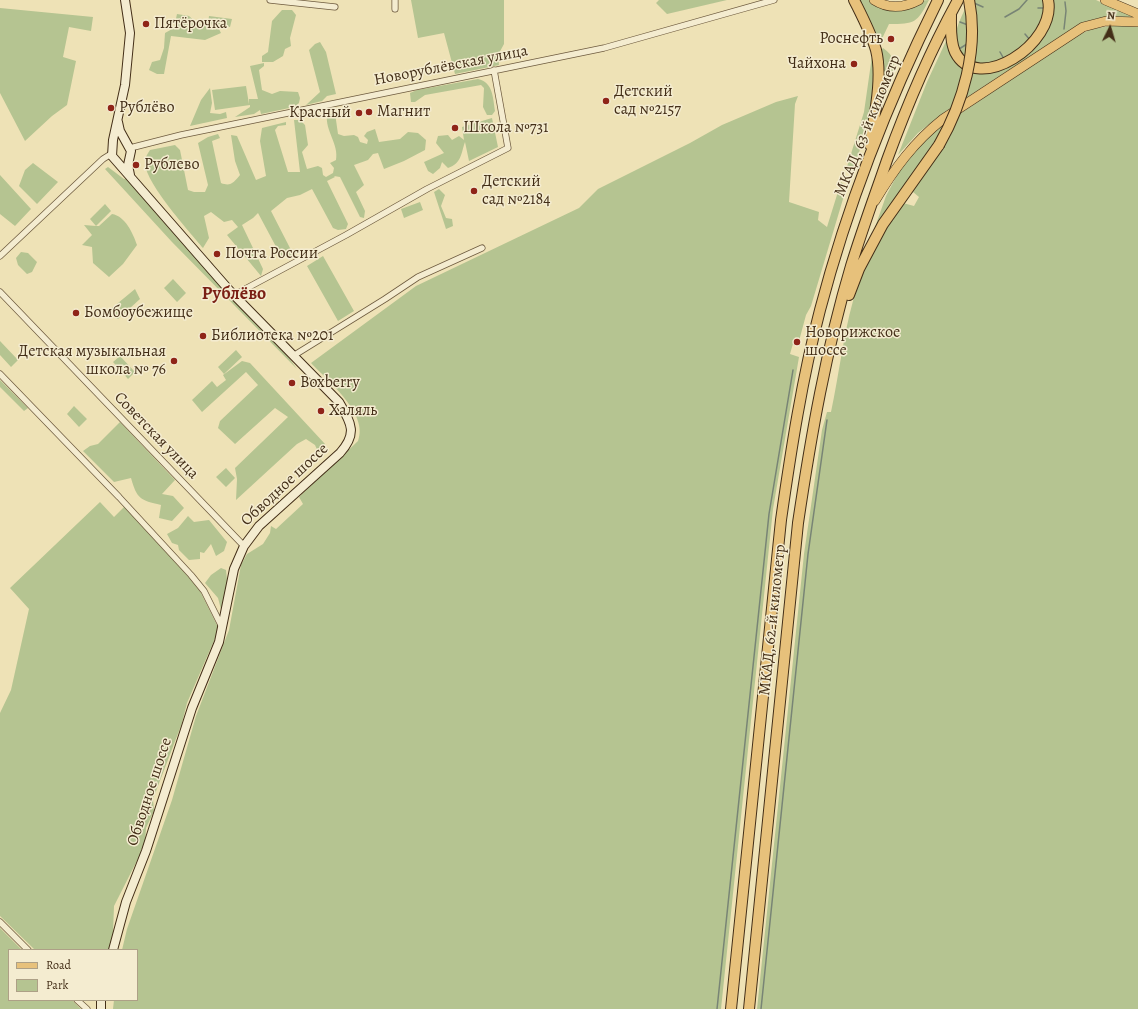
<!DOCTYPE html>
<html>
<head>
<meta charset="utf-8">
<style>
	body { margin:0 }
	#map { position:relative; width:1138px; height:1009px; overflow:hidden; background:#eee2b6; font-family:Alegreya,serif }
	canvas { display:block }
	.legend { position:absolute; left:8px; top:949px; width:130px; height:52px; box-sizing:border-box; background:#f4ecd0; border:1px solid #ada086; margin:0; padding:5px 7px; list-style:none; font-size:12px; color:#432e17 }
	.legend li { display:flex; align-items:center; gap:8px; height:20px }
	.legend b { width:20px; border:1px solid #ada086 }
	.north { position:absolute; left:1090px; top:8px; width:40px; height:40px; -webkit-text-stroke:3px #f4ecd0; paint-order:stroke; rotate:5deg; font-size:11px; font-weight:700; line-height:16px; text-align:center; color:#432e17 }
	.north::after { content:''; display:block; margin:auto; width:14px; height:18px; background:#432e17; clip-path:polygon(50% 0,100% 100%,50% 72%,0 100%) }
</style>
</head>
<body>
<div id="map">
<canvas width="1138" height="1009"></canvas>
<ul class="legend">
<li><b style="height:5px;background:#e7c17b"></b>Road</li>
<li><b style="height:11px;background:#b5c491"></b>Park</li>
</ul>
<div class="north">N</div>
</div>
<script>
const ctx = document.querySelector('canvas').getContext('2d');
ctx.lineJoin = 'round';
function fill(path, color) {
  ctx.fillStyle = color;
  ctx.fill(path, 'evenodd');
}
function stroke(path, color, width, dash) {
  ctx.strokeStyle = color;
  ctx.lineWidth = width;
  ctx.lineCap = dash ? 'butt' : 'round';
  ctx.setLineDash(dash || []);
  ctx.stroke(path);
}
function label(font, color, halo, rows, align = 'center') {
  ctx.font = font + ' Alegreya,serif';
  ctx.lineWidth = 3;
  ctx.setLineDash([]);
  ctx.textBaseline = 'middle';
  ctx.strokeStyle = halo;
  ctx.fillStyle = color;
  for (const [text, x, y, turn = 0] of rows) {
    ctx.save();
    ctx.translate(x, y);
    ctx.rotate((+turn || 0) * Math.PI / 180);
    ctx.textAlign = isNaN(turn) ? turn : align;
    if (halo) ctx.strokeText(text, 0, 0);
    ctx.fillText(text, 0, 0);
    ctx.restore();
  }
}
const green = new Path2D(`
	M411,0H504V44L498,55L499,65L455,74L444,33L418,38Z
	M659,0H727L667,14L656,3Z
	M859,0H869L875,4L929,0C917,23 915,24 889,24L879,45Z
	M969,0H1045C1049,20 1025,49 1008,58C1000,62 989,63 981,66C975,62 966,59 961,54C947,39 963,15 969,0Z
	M1051,0H1096L1133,17V18C1113,15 1096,17 1078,25L946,111L918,133L898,155L927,82L947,39L950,47L982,71L1038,40Z
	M0,8L93,17L91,31L69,27L63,57L76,61L67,105L52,116L25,141L0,93Z
	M282,10H292L296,15L290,38L291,46L285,49L283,56L273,62H262V56L268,52L272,21Z
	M177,14L189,16L198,24L218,27L221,33L205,40L171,36L164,74H157L149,70L152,62L160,60L164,48L165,33L174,28Z
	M209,16L232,19L230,27L208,24Z
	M1116,25L1138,26V1009H757L804,554L822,430L827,412H831C839,375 843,337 853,301C863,265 882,233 903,203L914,206L919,197L913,192V189L893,203L874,230L886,196L903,164L936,130L1076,36L1092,29Z
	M320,42L326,52L336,94L327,96L322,101L306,105L320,92L309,50L315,44Z
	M883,48C906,63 888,85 879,105L880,52Z
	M872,56C878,95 866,132 854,168L848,171L846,170L864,112Z
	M264,63V66L259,70L262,90L272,94L280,91L298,92L300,98L299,103L294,107L261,114L260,110L254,114L235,117L250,107V105L215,110L212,90L246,86L249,104V99H258L250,66Z
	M478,79C493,82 493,98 495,111L492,115H487L483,107L484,88L481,85L425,95L415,102H411L410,93L417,90Z
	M210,88L212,103L210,113L220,114L226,112L227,118L190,126L201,100Z
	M798,96L795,104L789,202L819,212L818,220L827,227L841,182L846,186V189L811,306L806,315L799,341L794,340L790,354L799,357L773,509L721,1009H113L114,1000H137V950H122L127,929L172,800L196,716L229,630L241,565L247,554L263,544L270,533L271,526L276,529L303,504L299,497L358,441C369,414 328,381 311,363L416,286L579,208L598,189L690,143L722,125L776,102Z
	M335,113L338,134L344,136L354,135L358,137L360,142L367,144L368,140L364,136L367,132L375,129L379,142L400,139L408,132L418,133L426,140L425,150L404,161L384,169L378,153L373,154L368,160L354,165L364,185L356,192L365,211L364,218L360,217L340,177L334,176L335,177L327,181L348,224L346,229L338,230L333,228L312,189L300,195L287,198L271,211L291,250H297L299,253L286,257L281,256L258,213L253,218L242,225L263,269L261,276L227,235L238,227L232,220L224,222L211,212L204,216L209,238L203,248C190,232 143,181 145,161C145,158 148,153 150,150L175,145L180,150L188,190L194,192H205L208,185L198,143L208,137L218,134L220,138L212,141L221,183C231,187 234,182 240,175L235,161L231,135L237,136L256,180L266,176L260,141L262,128L286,122V125L278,126L275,130L288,172H300L294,120H300L305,125L308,145L302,152L307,169L318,166L322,168L323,175L326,177L333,173L334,168L330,163L336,160C339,144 325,131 327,115Z
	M492,118L498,147L469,161L465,142C461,153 462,163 448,168L442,162L440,168L433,174L428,171L424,162L444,153L436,143L438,136L448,135L452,140L459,136L464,140L462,127Z
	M33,163L58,182L37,204L19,186L25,170Z
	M108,167L124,179L128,178L284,351L297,369L172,242L105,169Z
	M0,175L31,209L15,226L0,214Z
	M439,189L445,195L441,206L446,218L452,219L453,226L446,229L434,192Z
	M420,202L423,210L404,218L401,209Z
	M105,204L111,211L96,226H99L112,214C125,216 133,233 137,245L123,264L109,277L93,263L92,247L82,245L92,235L84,225L96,226L90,219Z
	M21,252L28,253L37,262L32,272L27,274L18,265L16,258Z
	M323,256L354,311L338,321L307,266Z
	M173,279L186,293L177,302L164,288Z
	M135,289L140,299L118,319L110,315L112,308Z
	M0,341L18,360L11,367L0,355Z
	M236,350L242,357L224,374L218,367Z
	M120,356L135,372L128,379L113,362Z
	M242,361L250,363L325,444L319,454L315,445L306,439L297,444L236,500L237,479L235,468L288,417L275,408L235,444L218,428L220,421L258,385L246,372L202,412L192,400L212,381L217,387L226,380L223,375Z
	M0,380L28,408L24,411L0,387Z
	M74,406L87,419L79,427L67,414Z
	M120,422L175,480L162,494L173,496L184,508L172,521L159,518L161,505C140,500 137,499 131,478L114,482L83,451L90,446L98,444Z
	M226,468L235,478L226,487L216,477Z
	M100,502L114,517L125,506L192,580L200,591L219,629L187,703L182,723L153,799L154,811L146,828L145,845L114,906L113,933L109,950H35L0,916V713L11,690L29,609L10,588Z
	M188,516L194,522L209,520L227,542L224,551L216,556L211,544L204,553L200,552V559L189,560L179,550L178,545L172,543L167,534L178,528Z
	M221,568L226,570L227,580L223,617L218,598L205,583L211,575Z
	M0,928L22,950H9V1000H72L81,1009H0Z`);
const stream = new Path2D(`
	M974,3L983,7
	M1038,8H1043
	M1005,17L1019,9L1027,0
	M960,22L968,25
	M1064,29L1066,11L1065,2
	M1025,34L1030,40
	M959,49L967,44
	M1000,52L1004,59
	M717,1009L769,514L793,370
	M761,1009L808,554L827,420`);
const street = new Path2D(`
	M270,0L335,7
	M395,0V9
	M130,148L181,135L604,48L774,0
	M0,256L103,159L111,154
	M0,292L244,546
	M234,295L346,235L427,189L508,148L494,70
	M293,356L385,299L418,277L482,248
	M0,374L119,497L191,575L204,591L222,627
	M0,922L28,950
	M77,1000L87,1009`);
const secondary = new Path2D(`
	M118,122L120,131L131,151L128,165L130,175
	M113,950L126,902L146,851L192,708L219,642L234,569L244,546L259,526L340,453C358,433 351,423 339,402L230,291L112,156L113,140L125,85L130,33L125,0
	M101,1009V1000`);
const primary = new Path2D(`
	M874,0C888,9 904,8 919,0
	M1105,0L1138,14
	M875,201C894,169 914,142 943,119L1083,27L1106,21L1138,22`);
const highway = new Path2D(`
	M854,0C862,16 871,33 876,50C883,78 874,117 870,145
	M951,15C951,27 950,41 955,52C977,96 1057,43 1048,0
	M849,295L859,269L883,224L939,145
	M731,1009L781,520C791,450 802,379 820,310C848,203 889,99 938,0
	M749,1009L798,523C811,436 826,350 851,266C862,230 875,195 887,160C907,105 930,51 958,0`);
const highwayBridge = new Path2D(`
	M939,145C963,103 979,49 969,0`);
const markers = [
	[146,24,4,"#8f2418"],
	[891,39,4,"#8f2418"],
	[854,64,4,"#8f2418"],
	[606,101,4,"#8f2418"],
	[111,108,4,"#8f2418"],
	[369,112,4,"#8f2418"],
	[359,113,4,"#8f2418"],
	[455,128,4,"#8f2418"],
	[136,165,4,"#8f2418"],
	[474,191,4,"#8f2418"],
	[217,254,4,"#8f2418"],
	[76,313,4,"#8f2418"],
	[203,336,4,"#8f2418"],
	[797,342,4,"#8f2418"],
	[174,361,4,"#8f2418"],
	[292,383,4,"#8f2418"],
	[321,411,4,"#8f2418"]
];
const poiNames = [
	["Пятёрочка",154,24],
	["Роснефть",883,39,"right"],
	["Чайхона",846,64,"right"],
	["Детский",614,92],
	["сад №2157",614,110],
	["Рублёво",119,108],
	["Магнит",377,112],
	["Красный",351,113,"right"],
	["Школа №731",463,128],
	["Рублево",144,165],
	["Детский",482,182],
	["сад №2184",482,200],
	["Почта России",225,254],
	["Бомбоубежище",84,313],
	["Новорижское",805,333],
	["шоссе",805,351],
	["Библиотека №201",211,336],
	["Детская музыкальная",166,352,"right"],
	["школа № 76",166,370,"right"],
	["Boxberry",300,383],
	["Халяль",329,411]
];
const streetNames = [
	["Новорублёвская улица",451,66,-11],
	["МКАД, 63-й километр",868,126,-68],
	["Советская улица",156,436,46],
	["Обводное шоссе",285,485,-43],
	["МКАД, 62-й километр",773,620,-84],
	["Обводное шоссе",150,792,-72]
];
const quarterNames = [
	["Рублёво",234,295]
];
fill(green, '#b5c491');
stroke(stream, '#788475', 1.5);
stroke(street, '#6e5b3f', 7);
stroke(secondary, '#432e17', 10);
stroke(primary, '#432e17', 10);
stroke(highway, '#432e17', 12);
stroke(street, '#f4ecd0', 5.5);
stroke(secondary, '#f4ecd0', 8);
stroke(primary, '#e7c17b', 9);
stroke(highway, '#e7c17b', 10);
stroke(highwayBridge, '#432e17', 12, []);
stroke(highwayBridge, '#e7c17b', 10);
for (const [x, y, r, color] of markers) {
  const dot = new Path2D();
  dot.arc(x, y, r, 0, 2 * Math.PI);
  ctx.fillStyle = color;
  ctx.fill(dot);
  stroke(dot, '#f4ecd0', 1.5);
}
label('16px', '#432e17', '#f4ecd0', poiNames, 'left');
label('16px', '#432e17', '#f4ecd0', streetNames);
label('bold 18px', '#7a1f14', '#f4ecd0', quarterNames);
</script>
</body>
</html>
